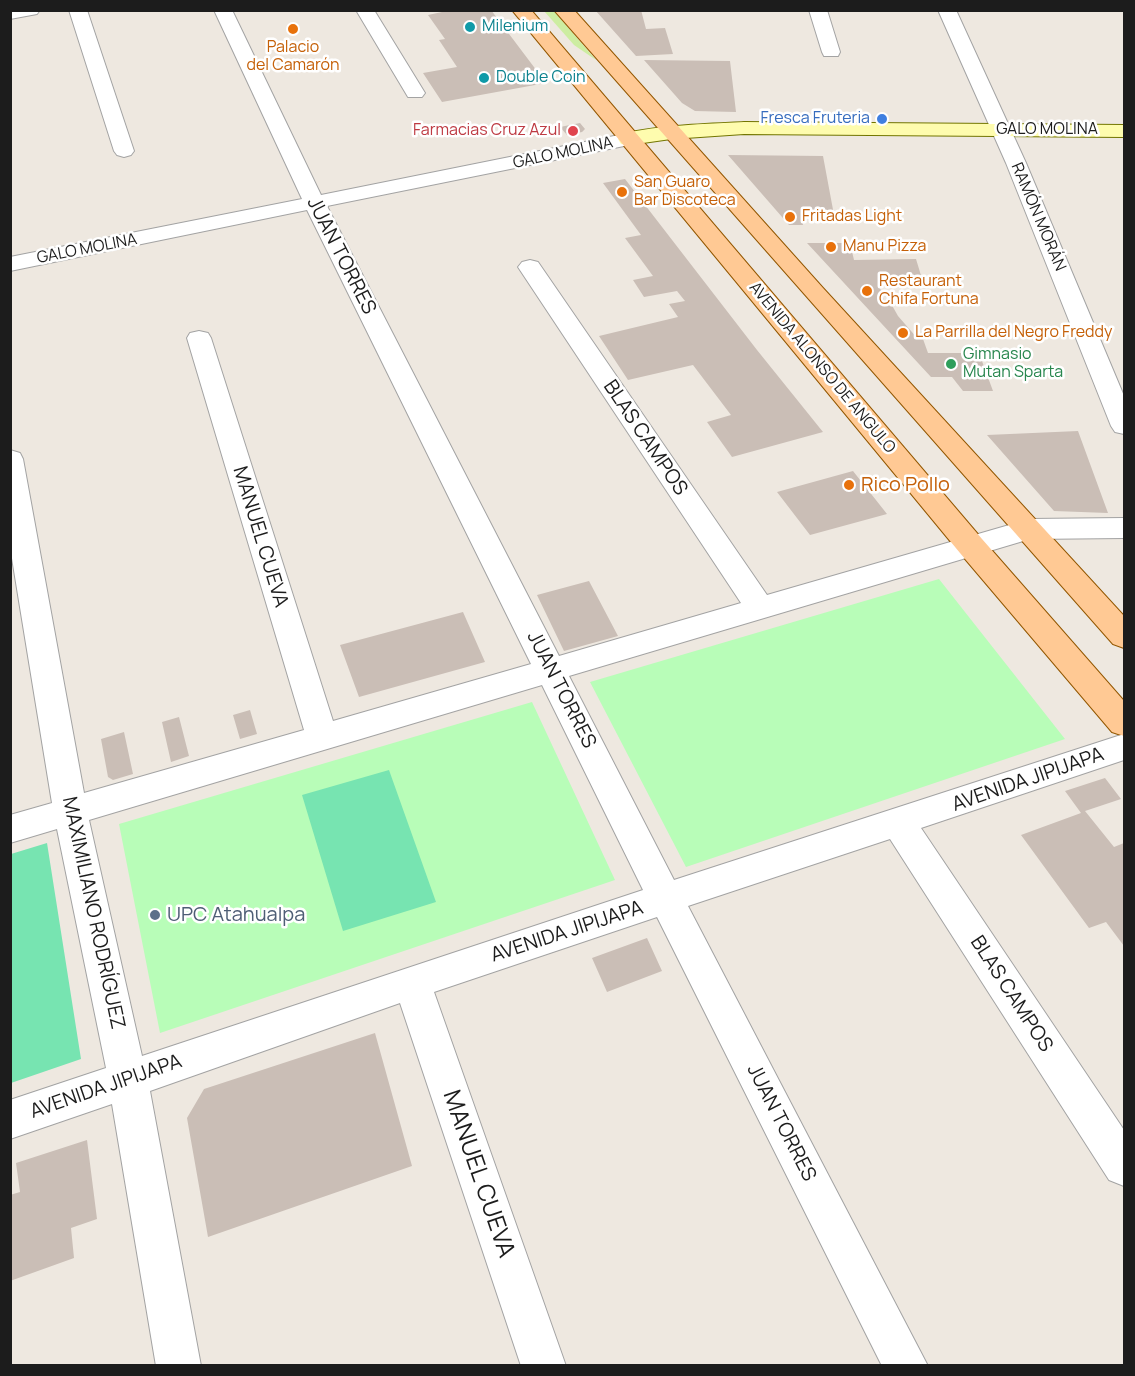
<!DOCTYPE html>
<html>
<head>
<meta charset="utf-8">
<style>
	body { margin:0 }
	#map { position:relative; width:1135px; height:1376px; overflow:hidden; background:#eee8e0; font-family:Manrope,sans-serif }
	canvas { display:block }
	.frame { position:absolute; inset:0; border:12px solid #1c1c1c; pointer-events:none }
</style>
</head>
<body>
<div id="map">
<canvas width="1135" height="1376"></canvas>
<div class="frame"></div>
</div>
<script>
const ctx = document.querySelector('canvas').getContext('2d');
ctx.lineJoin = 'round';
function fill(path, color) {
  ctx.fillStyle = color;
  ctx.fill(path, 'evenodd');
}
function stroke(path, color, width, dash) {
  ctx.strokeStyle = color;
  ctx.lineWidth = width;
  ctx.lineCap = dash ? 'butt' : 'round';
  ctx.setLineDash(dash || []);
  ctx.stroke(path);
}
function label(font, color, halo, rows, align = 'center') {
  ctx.font = font + ' Manrope,sans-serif';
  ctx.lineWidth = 5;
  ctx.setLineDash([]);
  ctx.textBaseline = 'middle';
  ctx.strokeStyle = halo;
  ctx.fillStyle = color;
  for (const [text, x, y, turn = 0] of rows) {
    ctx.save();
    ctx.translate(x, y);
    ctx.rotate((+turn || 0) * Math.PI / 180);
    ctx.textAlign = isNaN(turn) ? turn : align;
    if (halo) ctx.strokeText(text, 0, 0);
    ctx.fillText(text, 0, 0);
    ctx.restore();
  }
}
const grass = new Path2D(`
	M544,11H554L596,60L574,45Z`);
const park = new Path2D(`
	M939,579L1065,739L686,867L590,682Z
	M532,702L615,880L160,1033L119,824Z`);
const pitch = new Path2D(`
	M389,770L436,902L343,931L302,795Z
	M47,843L81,1059L11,1083V854Z`);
const building = new Path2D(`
	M440,10H491L546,83L442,102L423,73L457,67L439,40L445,39L428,15L442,12Z
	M595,10H641L646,29L665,28L673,54L636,56Z
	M644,60L730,61L736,112L695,111L682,103Z
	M580,123L585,129L582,132L567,135L560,127Z
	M728,155L823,156L834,215L801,214L803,225H789Z
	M625,179L757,350L823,432L732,457L707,422L731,415L693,365L628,380L599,336L678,317L669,304L685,301L677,291L644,297L633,280L653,276L625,238L641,235L603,183Z
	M807,243H850L854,260L916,259L923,282H878L884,300H889L898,316L918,339H923L928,353H979L993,391H963L952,377H931Z
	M1078,431L1108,513L1054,511L987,435Z
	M853,471L887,514L810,535L777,492Z
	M589,581L618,636L564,651L537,595Z
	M463,612L485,662L359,697L340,645Z
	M250,710L257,734L240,739L233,715Z
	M179,717L189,756L171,762L162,722Z
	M124,732L133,774L113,780L108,777L101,739Z
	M1105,778L1121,799L1085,811L1114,847L1124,843V946L1106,922L1089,928L1021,835L1081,813L1065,791Z
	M647,938L662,971L607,992L592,958Z
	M375,1033L412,1166L208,1237L187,1118L204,1089Z
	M87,1140L97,1219L71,1228L74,1258L10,1281V1195L20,1192L16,1163Z`);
const street = new Path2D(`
	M10,10H40L37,14L10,19Z
	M69,10H87L134,151L131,155L124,157L117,155L114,151Z
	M214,10H232L321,195L629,133L636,135L639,139L636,143L629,145L327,206L559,656L741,603L518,267L522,262L530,260L538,262L767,595L1030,519L1124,518V538L1030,539L569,676L674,880L1124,734V760L921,828L1124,1130V1186L1109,1180L890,839L688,906L928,1366H882L657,917L434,992L566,1366H521L400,1003L150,1091L201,1366H156L112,1104L10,1139V1100L106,1068L57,829L10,843V815L52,803L10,546V450L20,453L23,459L84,793L304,730L187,338L190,333L199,331L208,333L211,338L333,721L531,664L307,210L10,271V257L302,199ZM542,685L643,890L142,1056L89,820Z
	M356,10H374L425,93L422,97H408Z
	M809,10H827L840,52L838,56H824L822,52Z
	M938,10H956L1026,163L1124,396V434L1115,432L1111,426L1006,163Z`);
const secondary = new Path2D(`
	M744,122L1124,125V137L744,134L671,139L629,145L621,144L618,139L621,134C661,125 703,124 744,122Z`);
const primary = new Path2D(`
	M512,10H531L982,539L1124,701V736L1112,732L960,553Z
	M554,10H574L823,288L1124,616V648L1113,644Z`);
const markers = [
	[470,27,6,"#0f9aa8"],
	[293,29,6,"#e8710a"],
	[484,78,6,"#0f9aa8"],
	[882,119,6,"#3f7fe0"],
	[573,131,6,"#e0444e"],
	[622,192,6,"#e8710a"],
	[790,217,6,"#e8710a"],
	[831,247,6,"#e8710a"],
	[867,291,6,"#e8710a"],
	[903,333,6,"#e8710a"],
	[951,364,6,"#2e9e5b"],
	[849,485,6,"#e8710a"],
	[155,915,6,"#5c6f8a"]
];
const farCulturenames = [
	["Milenium",482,27],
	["Double Coin",496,78]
];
const farFoodnames = [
	["Palacio",293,48,"center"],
	["del Camarón",293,66,"center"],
	["San Guaro",634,183],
	["Bar Discoteca",634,201],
	["Fritadas Light",802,217],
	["Manu Pizza",843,247],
	["Restaurant",879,282],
	["Chifa Fortuna",879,300],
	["La Parrilla del Negro Freddy",915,333]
];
const farShopnames = [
	["Fresca Fruteria",870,119]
];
const farStreetnames = [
	["GALO MOLINA",1047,130],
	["GALO MOLINA",563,153,-12],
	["RAMÓN MORÁN",1038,217,67],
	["GALO MOLINA",87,249,-11],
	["AVENIDA ALONSO DE ANGULO",822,368,50]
];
const farHealthnames = [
	["Farmacias Cruz Azul",561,131]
];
const farLeisurenames = [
	["Gimnasio",963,355],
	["Mutan Sparta",963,373]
];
const streetNames = [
	["JUAN TORRES",341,256,63],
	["BLAS CAMPOS",645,438,56],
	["MANUEL CUEVA",260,537,73],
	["JUAN TORRES",561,690,63],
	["AVENIDA JIPIJAPA",1028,780,-19],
	["MAXIMILIANO RODRÍGUEZ",93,913,78],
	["AVENIDA JIPIJAPA",567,932,-18],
	["BLAS CAMPOS",1011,994,57],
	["AVENIDA JIPIJAPA",106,1087,-19],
	["JUAN TORRES",781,1123,63]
];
const foodNames = [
	["Rico Pollo",861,485]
];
const serviceNames = [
	["UPC Atahualpa",167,915]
];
const nearStreetnames = [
	["MANUEL CUEVA",478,1174,71]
];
fill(grass, '#cdeda1');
fill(park, '#b8fdb8');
fill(pitch, '#77e4b1');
fill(building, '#cabeb6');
stroke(street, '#a3a3a3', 2);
stroke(secondary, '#727500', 2);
stroke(primary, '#935700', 2);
fill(street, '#fff');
fill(secondary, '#fefcae');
fill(primary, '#ffc994');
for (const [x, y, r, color] of markers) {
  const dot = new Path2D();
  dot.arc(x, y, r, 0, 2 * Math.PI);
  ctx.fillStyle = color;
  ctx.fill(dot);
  stroke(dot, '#fff', 2);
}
label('16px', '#0d838f', '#fff', farCulturenames, 'left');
label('16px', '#c56008', '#fff', farFoodnames, 'left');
label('16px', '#366cbe', '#fff', farShopnames, 'right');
label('16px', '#1c1c1c', '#fff', farStreetnames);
label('16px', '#be3a42', '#fff', farHealthnames, 'right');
label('16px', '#27864d', '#fff', farLeisurenames, 'left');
label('20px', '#1c1c1c', '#fff', streetNames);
label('20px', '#c56008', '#fff', foodNames, 'left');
label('20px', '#4e5e75', '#fff', serviceNames, 'left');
label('24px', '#1c1c1c', '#fff', nearStreetnames);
</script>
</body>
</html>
